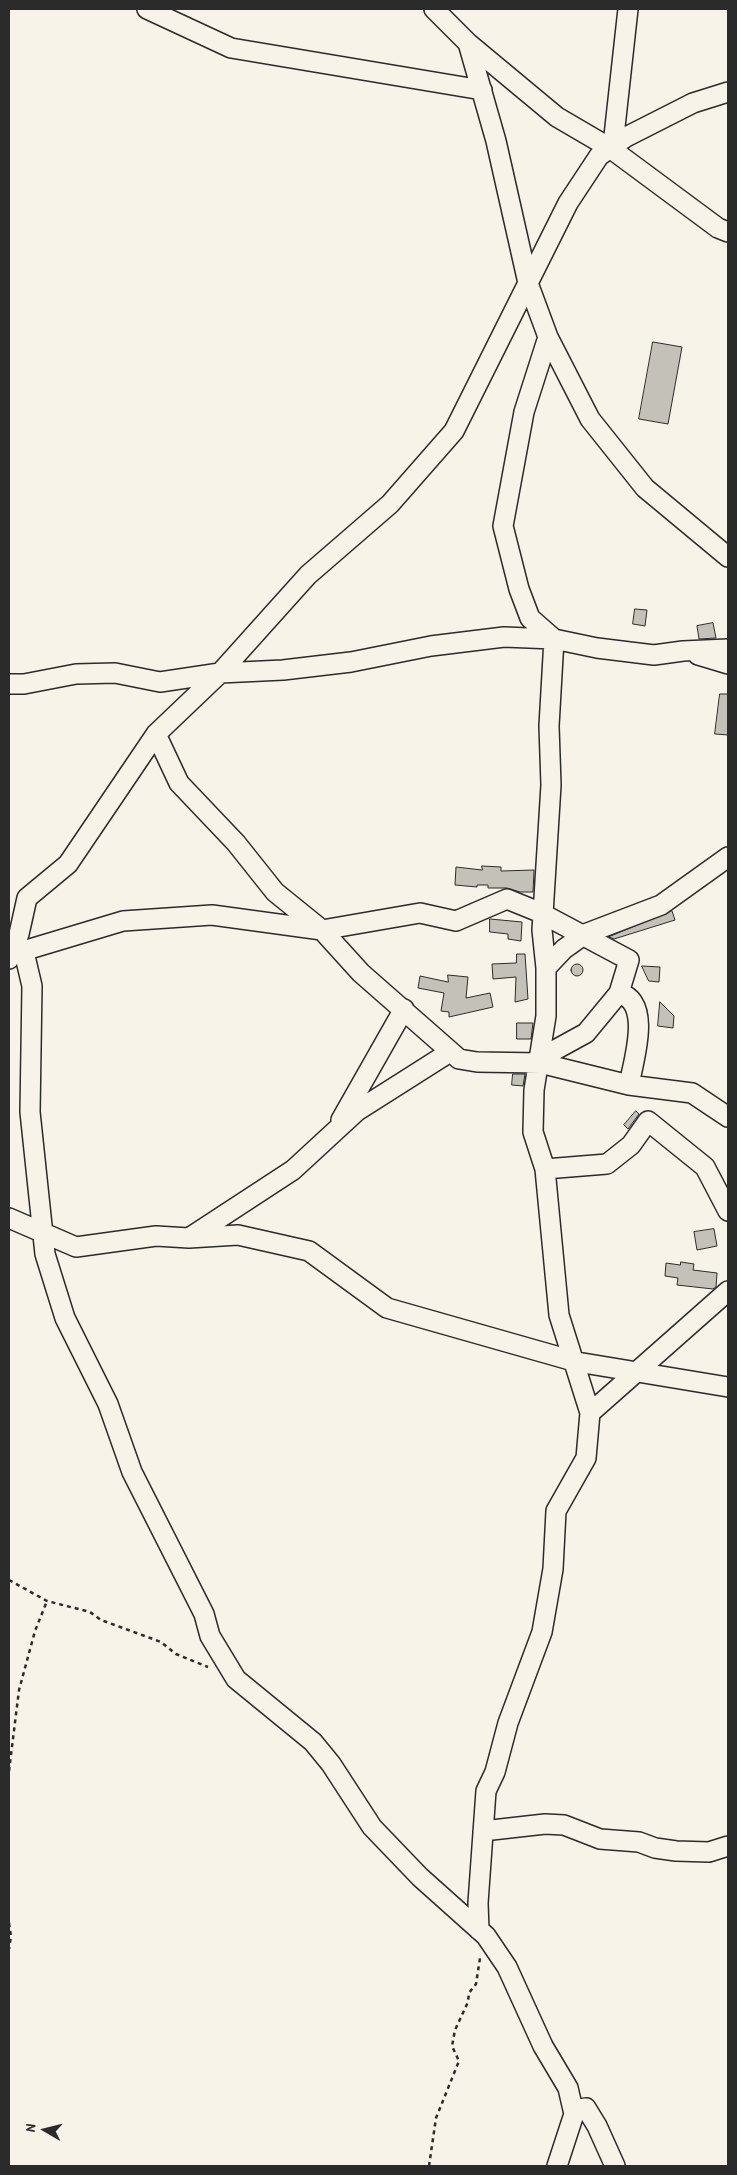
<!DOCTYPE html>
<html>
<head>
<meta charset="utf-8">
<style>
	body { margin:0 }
	#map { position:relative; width:737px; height:2175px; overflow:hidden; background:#f7f3e8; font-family:"Patrick Hand",sans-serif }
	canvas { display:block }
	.frame { position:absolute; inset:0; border:10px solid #2b2b2b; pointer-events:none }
	.north { position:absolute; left:20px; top:2105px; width:50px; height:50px; -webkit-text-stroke:4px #f7f3e8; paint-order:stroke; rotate:278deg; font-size:14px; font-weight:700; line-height:20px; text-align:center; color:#2b2b2b }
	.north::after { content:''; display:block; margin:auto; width:18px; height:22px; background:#2b2b2b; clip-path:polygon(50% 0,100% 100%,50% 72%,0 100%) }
</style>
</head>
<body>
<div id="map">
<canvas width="737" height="2175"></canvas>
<div class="frame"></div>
<div class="north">N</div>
</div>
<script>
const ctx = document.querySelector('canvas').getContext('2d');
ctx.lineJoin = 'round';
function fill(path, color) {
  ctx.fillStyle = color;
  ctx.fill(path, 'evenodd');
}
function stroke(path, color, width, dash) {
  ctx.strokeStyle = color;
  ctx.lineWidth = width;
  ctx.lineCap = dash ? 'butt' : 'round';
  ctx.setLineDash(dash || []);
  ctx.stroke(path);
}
const building = new Path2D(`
	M653,342L682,347L668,424L639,419Z
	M635,609L647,610L645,626L633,624Z
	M713,623L716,638L699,639L697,626Z
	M720,694H728V735L715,734Z
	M482,866L501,867V871L534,870L533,892H520L507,888H488V885H477V887L455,885L456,867L482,870Z
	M672,911L675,920L614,939L609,937Z
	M490,919L522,922L521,941L508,939V934L490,932Z
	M517,954H525L528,999L515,1002L516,977L493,979L492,964L516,963Z
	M571 970a6 6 0 1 1 12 0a6 6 0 1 1-12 0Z
	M642,966L660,967L659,982L649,981Z
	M448,975L468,977L466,998L490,993L493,1007L449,1017V1012L441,1011L444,993L418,988L420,976L448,982Z
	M660,1002L674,1016L673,1028L658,1026Z
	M517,1023H533L531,1039H517Z
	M513,1074H525L523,1086L512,1085Z
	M636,1111L639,1114L628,1129L624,1125Z
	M714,1229L717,1246L697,1250L694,1232Z
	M681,1262L694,1264L693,1270L717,1273L716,1287L713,1289L677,1285L678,1278L665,1276L666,1263L680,1265Z`);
const path = new Path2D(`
	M9,1580L47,1601L90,1612L101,1620L161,1642L176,1654L208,1667
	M9,1771L19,1690L35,1631L47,1601
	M9,1923L11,1936L9,1949
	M429,2166L436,2118L459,2061L452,2046L455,2030L468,2002L469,1993L476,1984L480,1958`);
const minor = new Path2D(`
	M147,9L231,48L482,90
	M434,9L468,43L496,141L528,283L548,337L590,419L645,488L728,557
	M468,43L557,117L610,148L718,228L728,232
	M613,145L628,9
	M548,337L524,412L503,526L519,589L530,618L554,639
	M554,639L549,726L551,785L542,930L546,968V1016L534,1090L533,1132L545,1169L559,1315L590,1413
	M698,655L728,664
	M9,684H24L76,674L115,673L160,682L220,673L283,670L351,662L431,646L504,637L554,639L597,648L654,655L683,651L728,649
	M156,734L179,783L236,843L275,892L322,930L361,973L459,1059L477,1062L540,1063L629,1085L692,1093L728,1117
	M24,952L32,986L30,1112L45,1254L65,1318L108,1404L132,1472L204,1614L210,1636L236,1679L313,1742L331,1764L372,1827L420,1877L486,1936L507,1967L543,2046L568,2088L574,2114L557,2166
	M13,954L123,921L212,915L322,930L420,913L456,921L507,899L539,912L629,960L619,993
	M9,959L19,934L27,898L68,864L156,734L220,673L308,575L390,504L454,431L568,203L599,156L626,137L693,103L728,92
	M546,968L564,949L585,934L661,905L728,857
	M540,1063L555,1050L586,1033L619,993C653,1002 633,1062 629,1085
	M341,1120L404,1009
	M545,1169L607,1164L631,1145L648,1121L705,1167L728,1211
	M9,1218L76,1247L156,1236L189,1238L293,1170L357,1111L450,1052
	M189,1238L238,1235L309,1251L387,1308L577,1362L728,1387
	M483,1831L545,1824L564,1825L600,1839L639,1842L655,1848L676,1851L709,1852L728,1846
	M479,1930L478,1903L486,1791L495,1772L508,1723L542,1632L553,1569L556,1511L586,1458L590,1413L728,1291
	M573,2110L586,2108L597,2126L615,2166`);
fill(building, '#c4c1b9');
stroke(building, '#2b2b2b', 1);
stroke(minor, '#2b2b2b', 22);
stroke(path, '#2b2b2b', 2.5, [4, 4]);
stroke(minor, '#f7f3e8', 19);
</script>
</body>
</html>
